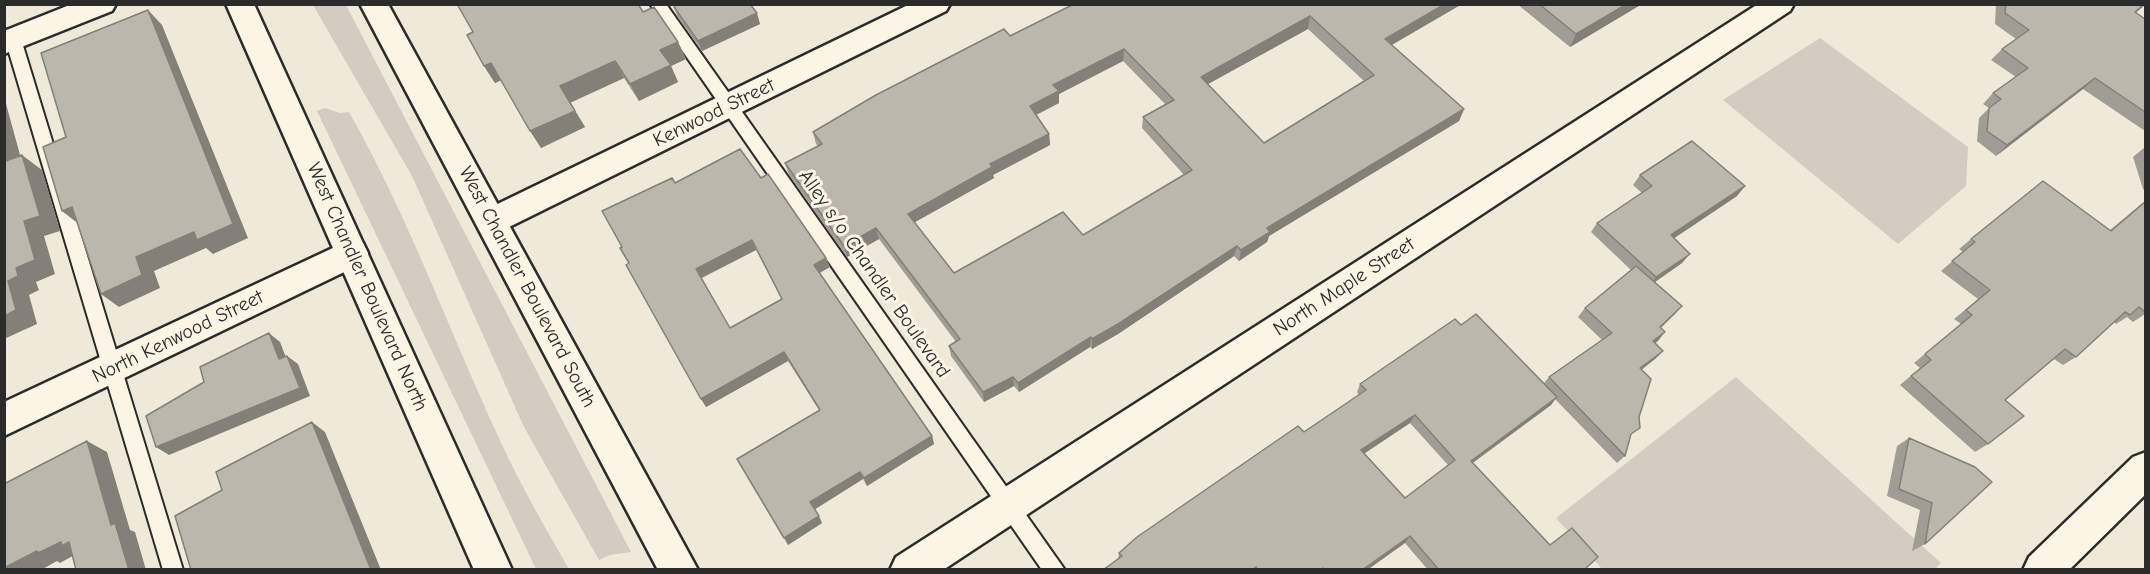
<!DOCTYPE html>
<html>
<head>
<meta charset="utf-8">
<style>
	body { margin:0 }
	#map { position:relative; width:2150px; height:574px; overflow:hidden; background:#efe9da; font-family:"Comic Neue",sans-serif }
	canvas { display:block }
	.frame { position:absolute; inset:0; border:6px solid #2b2b2b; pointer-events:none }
</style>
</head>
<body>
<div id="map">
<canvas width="2150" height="574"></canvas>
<div class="frame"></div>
</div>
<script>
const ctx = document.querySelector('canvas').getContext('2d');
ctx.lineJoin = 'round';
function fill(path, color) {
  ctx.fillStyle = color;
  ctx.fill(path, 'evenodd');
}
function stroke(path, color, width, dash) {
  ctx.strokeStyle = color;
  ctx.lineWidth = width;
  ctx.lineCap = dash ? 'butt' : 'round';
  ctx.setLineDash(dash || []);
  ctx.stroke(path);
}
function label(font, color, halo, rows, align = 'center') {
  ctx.font = font + ' "Comic Neue",sans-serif';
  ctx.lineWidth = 6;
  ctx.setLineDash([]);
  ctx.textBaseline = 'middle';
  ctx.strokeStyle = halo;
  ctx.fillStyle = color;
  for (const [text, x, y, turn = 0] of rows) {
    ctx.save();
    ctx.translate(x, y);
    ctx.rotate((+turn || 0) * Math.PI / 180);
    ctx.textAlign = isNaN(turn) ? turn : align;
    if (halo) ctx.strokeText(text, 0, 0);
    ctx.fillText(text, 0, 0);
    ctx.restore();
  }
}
const green = new Path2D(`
	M313,5H346L631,552L610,555L599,560L524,427L412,176Z
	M1820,38L1968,147L1966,186L1898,244L1723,100Z
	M325,108L340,113L349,112C408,216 448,328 498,436C519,482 544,526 569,569H536L317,111Z
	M1736,377L1941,563L1934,570L1602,569L1556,518Z`);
const lane = new Path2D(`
	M650,4H666L1065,570H1042Z
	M13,33L21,39L183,570H163L5,39Z`);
const street = new Path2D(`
	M72,4H116L112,11L4,54V31Z
	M910,4H950L946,11L503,230L492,234L481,230L476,221L481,212Z
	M1758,4H1794L1790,11L943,570H890L896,557Z
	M352,239L363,243L368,253L363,263L4,436V402Z
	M2146,452V494L2069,570H2023L2029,557L2133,457Z`);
const secondary = new Path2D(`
	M226,4H254L512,570H474Z
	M360,4H388L698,570H658Z`);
const wall = new Path2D(`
	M1074,4H1462L1392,45L1464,109L1459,121L1269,236L1267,242L1239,261L1234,256L1118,334L1092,349L1090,347L1019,392L1014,386L984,402L951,356L949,346L956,342L879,239L847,257L789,175L785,163L818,146L816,144L813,132ZM1308,29L1364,81L1264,143L1208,84ZM1123,61L1165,104L1143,117L1142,128L1184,175L1083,235L954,273L914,222L994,178L993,175L1050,145L1049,134L1036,115L1059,103V94Z
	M1517,4H1642L1570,47Z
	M1996,4H2145L2136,13L2145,19V131L2083,89L1996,156L1977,141L1979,118L1989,108L1983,104L1993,93L2016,77L1991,60L2002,49L2016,39L1995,24Z
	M751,6L760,24L702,51L678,18L674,7Z
	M678,42L686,59L671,66L678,82L639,101L624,78L570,102L585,127L541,148L501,80L495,83L484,66Z
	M2145,147V191L2143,189L2133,157Z
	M1640,175L1737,196L1674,238L1682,263L1655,282L1682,306L1661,328L1658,341L1655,343L1663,351L1655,359L1641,370L1630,437L1625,456L1617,463L1555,399L1551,405L1473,463L1550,545L1584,569L1428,570L1405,543L1367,570H1103L1118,559L1119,553L1359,395L1357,392L1360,384L1461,325L1544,383L1549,377L1602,340L1578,317L1585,308L1631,270L1591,232L1597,223L1642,193L1633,185ZM1410,423L1448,465L1405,498L1364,454Z
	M761,178L826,258L830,267L820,273L932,436L934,444L867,486L863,479L814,509L822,523L788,545L819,410L788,361L706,407L629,263L622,247ZM756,250L782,300L730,328L702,278Z
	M2145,201V314L2133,322L2127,317L2116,324L2114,322L2076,357L2063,365L2054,359L2005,400L1988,444L1975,452L1900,385L1920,368L1914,363L1961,324L1954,319L1978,299L1941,271L1963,252L1959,249L1971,239L2110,230Z
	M1909,438L1975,467L1925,544L1912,551L1920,510L1887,496L1897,446Z`);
const shadedWall = new Path2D(`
	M1445,4H1462L1381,51L1385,39Z
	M1627,4H1642L1570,47L1576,34Z
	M2144,4L2145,5L2123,23L2135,12Z
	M148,10L162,25L248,238L213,254L206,248L154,271L160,288L119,307L101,294L136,257L194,232Z
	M757,13L760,24L702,51L698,41Z
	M1310,16L1308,29L1199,89L1201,77Z
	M678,42L686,59L671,66L678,82L639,101L630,84L660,50Z
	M1124,49L1123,61L1059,94V103L1030,118V106L1053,85Z
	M615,61L624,78L570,103L560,86Z
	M491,63L502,80L495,83L484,66Z
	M2095,78L2083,89L1996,156L2007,145Z
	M4,99L5,100L26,177L6,161L4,154Z
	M1464,109L1459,121L1269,236L1267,242L1239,261L1241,250L1267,228Z
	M575,111L585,127L541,148L530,131Z
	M1049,134L1050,145L993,175L994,178L910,225L908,214L990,164Z
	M22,155L42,170L60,231L44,236L55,274L36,282L39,290L29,295L37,324L4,339V316L8,281L16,268Z
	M1745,186L1737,196L1664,245L1671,235Z
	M72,207L80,225L62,211Z
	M876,228L879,239L847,257L844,246Z
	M752,240L756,250L701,278L696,269Z
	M1237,246L1234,256L1118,334L1092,349V339Z
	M1690,254L1682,263L1649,286L1656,277Z
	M826,258L830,267L817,274L814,265Z
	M1682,306L1674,315L1652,336L1660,327Z
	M1665,332L1658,341L1645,350L1653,341Z
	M269,333L280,342L290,368L279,359Z
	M1091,337L1090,347L1019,392L1018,383Z
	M1663,351L1655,359L1632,377L1640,368Z
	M784,352L788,361L706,407L701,399Z
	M287,356L298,364L310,396L169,455L156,447Z
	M1013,377L1014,386L984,402L983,392Z
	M1557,397L1551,405L1465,468L1471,461Z
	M1415,415L1410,423L1357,458L1361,450Z
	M312,422L325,432L381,570H371Z
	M932,436L934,444L867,486L864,478Z
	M87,441L107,452L130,530L135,532L146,570H129L111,525Z
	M860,472L863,479L814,510L810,502Z
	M819,516L822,523L788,545L784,538Z
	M1410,536L1405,543L1367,570H1362Z
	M61,542H69L78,553L60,563L57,561L41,570H4V568L37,551Z`);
const building = new Path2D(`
	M457,4H638L643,12L654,7L678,42L660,50L671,65L630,84L615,61L560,86L575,111L530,131L491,63L484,66L467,35L473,32Z
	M678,4H750L757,13L698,41L674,7Z
	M1074,4H1445L1385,39L1464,109L1267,228L1270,232L1241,250L1237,246L1118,324L1092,339L1091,337L1018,383L1013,377L983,392L949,346L960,339L876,228L844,246L785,163L822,144L813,132L876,95L1004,29L1010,36ZM1310,16L1374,75L1264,143L1201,77ZM1124,49L1174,100L1143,117L1192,170L1083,235L1063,212L954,273L908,214L992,167L990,164L1049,134L1030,106L1059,91L1053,85Z
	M1539,4H1627L1576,34Z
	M2006,4H2144L2135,12L2145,19V112L2095,78L2007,145L1987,131L1989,108L2001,99L1993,93L2028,68L2002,49L2029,30L2005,13Z
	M148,10L233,224L197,240L194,232L136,257L142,275L101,294L72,207L62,211L43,147L66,137L41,53Z
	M1692,141L1745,186L1671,235L1690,254L1656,277L1597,223L1652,186L1640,175Z
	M740,149L761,178L768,174L826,258L814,265L932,436L864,478L860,472L810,502L819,516L784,538L737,459L820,410L784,352L701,399L626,265L629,263L620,248L622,247L602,211L672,178L675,183ZM752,240L782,299L730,328L696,269Z
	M4,154L6,161L22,155L40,216L24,221L35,260L16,268L18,276L8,281L16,310L4,316Z
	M2043,181L2111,231L2145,202V312L2139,307L2130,315L2125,312L2076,357L2065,349L2005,400L2024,416L1988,444L1911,376L1931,360L1925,354L1972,315L1966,310L1990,290L1952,261L1975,242L1971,239Z
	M1636,266L1682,306L1660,327L1665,332L1653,341L1663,351L1640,368L1651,379L1639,417L1640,428L1631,434L1625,456L1549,377L1612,333L1585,308Z
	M1476,314L1557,397L1471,461L1550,545L1572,528L1598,557L1584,570H1439L1410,536L1362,570H1325L1323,568L1321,570H1258L1256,567L1252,570H1103L1122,556L1119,553L1137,537L1298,426L1304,432L1366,390L1360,384L1455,319L1461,325ZM1415,415L1455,460L1405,498L1361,450Z
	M269,333L279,359L287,356L300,388L156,447L146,416L204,382L200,367Z
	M312,422L371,570H191L175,516L222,490L216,472Z
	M1909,438L1975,467L1992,482L1925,544L1932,503L1899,489Z
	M87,441L111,525L115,523L129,570H76L69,542L62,546L61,542L38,553L37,551L4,568V484Z`);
const streetNames = [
	["Kenwood Street",714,113,-26],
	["Alley s/o Chandler Boulevard",874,274,55],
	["West Chandler Boulevard North",367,287,66],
	["West Chandler Boulevard South",527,287,62],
	["North Maple Street",1344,287,-33],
	["North Kenwood Street",178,337,-26]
];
fill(green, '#d2cdc0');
stroke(lane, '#2b2b2b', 4);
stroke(street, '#2b2b2b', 5);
stroke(secondary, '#2b2b2b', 5);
fill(lane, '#fcf5e5');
fill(street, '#fcf5e5');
fill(secondary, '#fcf5e5');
fill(wall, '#a29d94');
fill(shadedWall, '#848078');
fill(building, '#bcb7ac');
stroke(building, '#848078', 1.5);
label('20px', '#2b2b2b', '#fcf5e5', streetNames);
</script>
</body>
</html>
